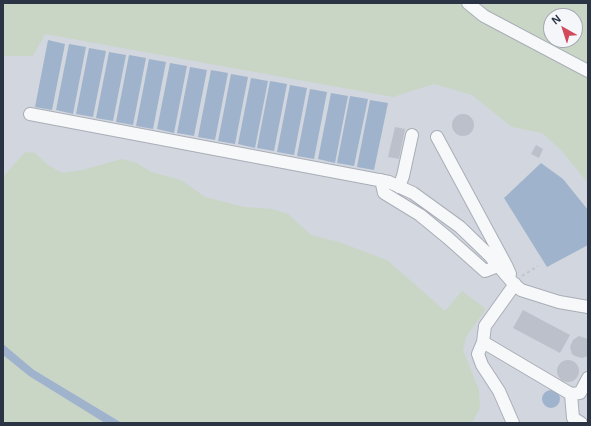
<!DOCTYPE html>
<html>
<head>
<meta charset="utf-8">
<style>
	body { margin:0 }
	#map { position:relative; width:591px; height:426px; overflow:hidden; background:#e4e7ec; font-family:Helvetica,sans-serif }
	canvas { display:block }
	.frame { position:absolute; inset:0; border:4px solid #2b3445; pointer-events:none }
	.north { position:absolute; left:543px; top:8px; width:40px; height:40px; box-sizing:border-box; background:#f4f6f9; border:1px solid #a4a8b1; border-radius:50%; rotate:321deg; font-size:11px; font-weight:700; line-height:16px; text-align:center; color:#2b3445 }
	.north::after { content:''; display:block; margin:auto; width:14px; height:18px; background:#d1495b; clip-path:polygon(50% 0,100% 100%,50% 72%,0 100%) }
</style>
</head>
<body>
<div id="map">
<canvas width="591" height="426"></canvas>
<div class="frame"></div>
<div class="north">N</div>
</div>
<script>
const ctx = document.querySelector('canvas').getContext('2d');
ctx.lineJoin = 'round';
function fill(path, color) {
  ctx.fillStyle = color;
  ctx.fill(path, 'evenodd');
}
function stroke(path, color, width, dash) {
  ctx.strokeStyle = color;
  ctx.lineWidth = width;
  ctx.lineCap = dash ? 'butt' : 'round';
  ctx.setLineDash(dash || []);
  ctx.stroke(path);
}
const built = new Path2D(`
	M3,3H266L588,110V423H3Z`);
const green = new Path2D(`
	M3,3H588V183L561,150L542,133L512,127L472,95L434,84L393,97L45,34L33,56H3ZM551,16H575V40H551Z
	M25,152L35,153L48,165L62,173L82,170L122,159L137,163L151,172L181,180L205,197L244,207L272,209L288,214L311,235L339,242L387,260L445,311L462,291L486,309L466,337L463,350L479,390L480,408L472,423H122L34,370L3,344V177Z
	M3,355L29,376L105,423H3Z`);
const water = new Path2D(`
	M48,40L65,44L52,110L35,107Z
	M69,44L86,47L73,114L56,110Z
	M89,48L106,51L93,117L76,114Z
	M109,52L126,55L113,121L96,118Z
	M129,55L146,58L133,125L116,122Z
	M149,59L166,62L153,129L136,126Z
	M170,63L187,66L174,133L157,129Z
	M190,67L207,70L194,136L177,133Z
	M211,70L228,73L215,140L198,137Z
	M231,74L248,77L235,144L218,141Z
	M251,78L268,81L255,148L238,144Z
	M270,81L287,84L274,151L257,148Z
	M290,85L307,88L294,155L277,152Z
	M310,89L327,92L314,159L297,156Z
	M331,93L348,96L335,163L318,159Z
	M350,96L368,99L354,166L337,163Z
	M370,100L388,103L374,170L357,167Z
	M541,163L563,179L588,210V245L547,267L504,198Z
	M3,344L34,370L122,423H105L29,376L3,355Z
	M542 399a9 9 0 1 1 18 0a9 9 0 1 1-18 0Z`);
const building = new Path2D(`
	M452 125a11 11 0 1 1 22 0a11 11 0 1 1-22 0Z
	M395,127L405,129L399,159L388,157Z
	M536,145L543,149L539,158L531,154Z
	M523,310L570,335L560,353L513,328Z
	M579,336L588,339V356L582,358L575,356L572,354L570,347L573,340Z
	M557 371a11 11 0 1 1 22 0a11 11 0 1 1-22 0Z`);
const path = new Path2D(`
	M522,276L538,266`);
const minor = new Path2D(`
	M468,3L484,16L588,71
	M30,114L389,182L413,193L460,227L490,256L513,283L521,290L559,302L588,307
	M437,137L506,265L510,274
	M381,180L384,193L420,215L448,238L485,271L498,266
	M399,187L403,176L412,135
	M515,284L485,326L483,342L571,394L573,418L581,423
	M483,342L478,354L482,365L499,391L513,423
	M571,394L580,393L588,378`);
fill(built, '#d2d6de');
fill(green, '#c9d6c5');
fill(water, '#9fb4cc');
fill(building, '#bbc0ca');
stroke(minor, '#a9aeb7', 14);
stroke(path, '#c2c5cb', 2, [3, 3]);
stroke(minor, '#f7f8fa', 12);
</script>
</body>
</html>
